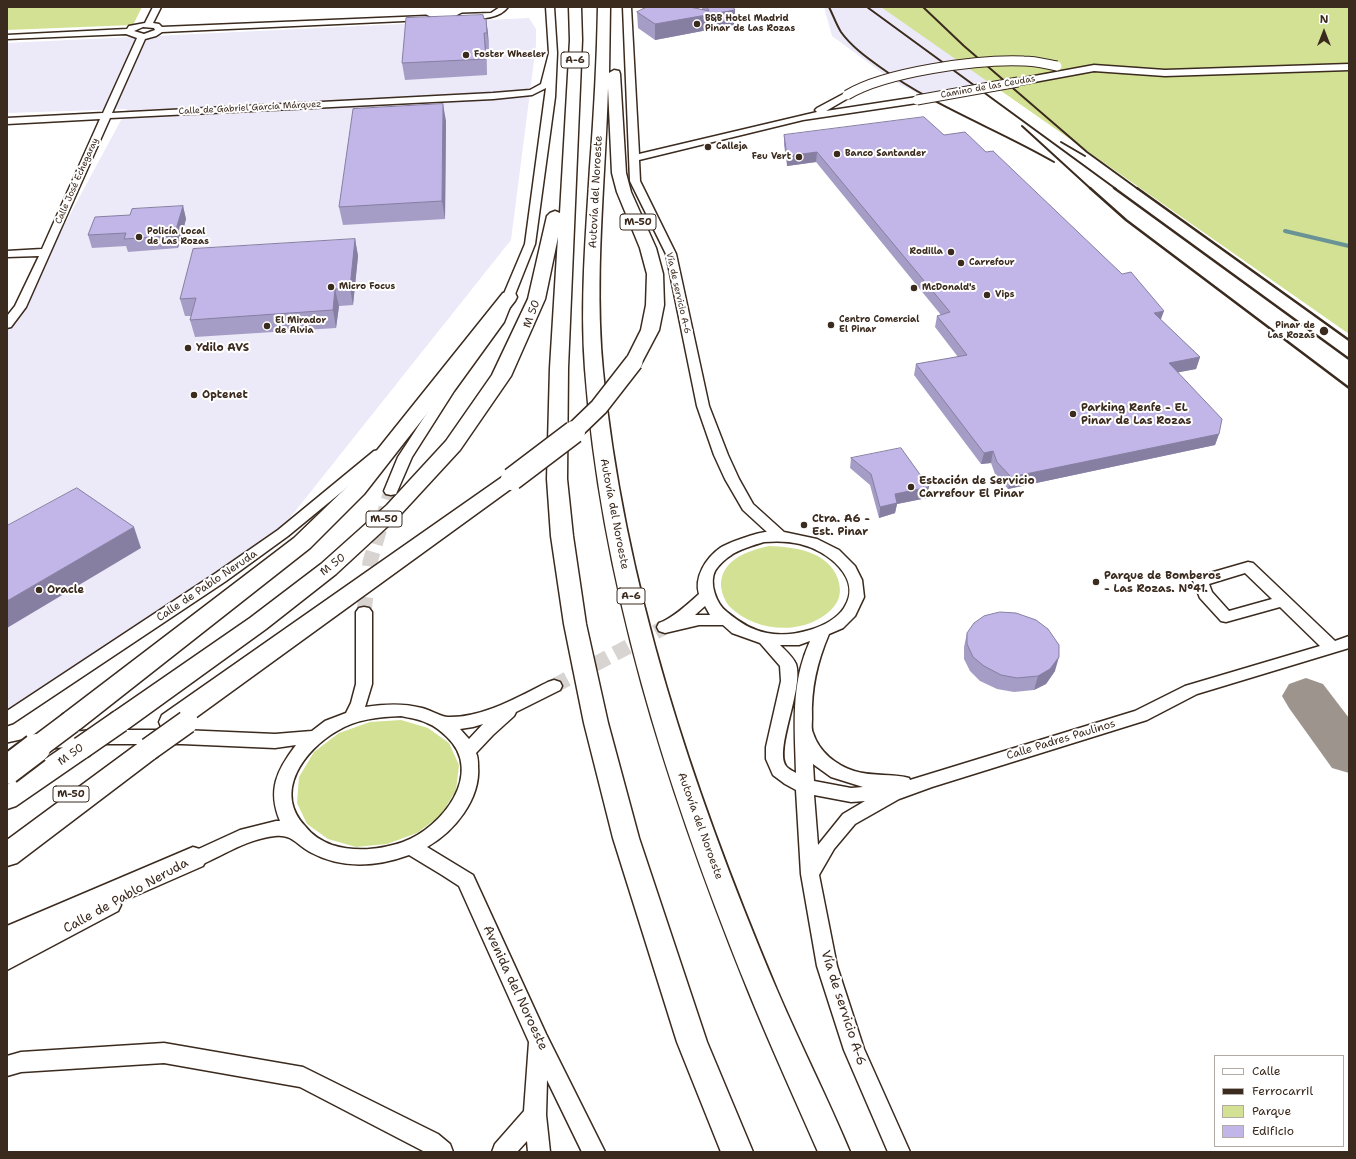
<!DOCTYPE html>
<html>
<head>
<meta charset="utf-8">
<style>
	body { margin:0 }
	#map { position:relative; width:1356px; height:1159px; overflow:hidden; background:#fff; font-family:"Shantell Sans",sans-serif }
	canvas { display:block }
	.frame { position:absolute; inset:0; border:8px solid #3b2a1e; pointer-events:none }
	.legend { position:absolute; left:1214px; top:1055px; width:130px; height:92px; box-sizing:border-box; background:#fff; border:1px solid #b1aaa5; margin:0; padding:5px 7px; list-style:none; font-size:12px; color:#3b2a1e }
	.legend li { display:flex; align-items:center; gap:8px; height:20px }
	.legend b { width:20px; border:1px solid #b1aaa5 }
	.north { position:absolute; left:1304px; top:12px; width:40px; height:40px; -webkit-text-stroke:3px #fff; paint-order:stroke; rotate:0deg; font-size:11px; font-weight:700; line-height:16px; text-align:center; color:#3b2a1e }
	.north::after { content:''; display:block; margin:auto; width:14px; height:18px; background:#3b2a1e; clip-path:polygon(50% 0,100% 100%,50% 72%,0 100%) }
</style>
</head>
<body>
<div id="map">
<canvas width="1356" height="1159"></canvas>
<div class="frame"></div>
<ul class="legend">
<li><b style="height:5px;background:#fff"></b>Calle</li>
<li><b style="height:5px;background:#3b2a1e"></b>Ferrocarril</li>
<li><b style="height:11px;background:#d3e194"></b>Parque</li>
<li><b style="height:11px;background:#c1b6e7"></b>Edificio</li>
</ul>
<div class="north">N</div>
</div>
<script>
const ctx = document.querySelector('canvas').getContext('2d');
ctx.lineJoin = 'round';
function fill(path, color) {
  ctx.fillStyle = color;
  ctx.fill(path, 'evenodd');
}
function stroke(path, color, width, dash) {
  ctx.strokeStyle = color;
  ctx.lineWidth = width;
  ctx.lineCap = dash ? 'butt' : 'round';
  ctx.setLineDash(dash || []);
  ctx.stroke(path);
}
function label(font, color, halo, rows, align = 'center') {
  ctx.font = font + ' "Shantell Sans",sans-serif';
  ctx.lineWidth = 4;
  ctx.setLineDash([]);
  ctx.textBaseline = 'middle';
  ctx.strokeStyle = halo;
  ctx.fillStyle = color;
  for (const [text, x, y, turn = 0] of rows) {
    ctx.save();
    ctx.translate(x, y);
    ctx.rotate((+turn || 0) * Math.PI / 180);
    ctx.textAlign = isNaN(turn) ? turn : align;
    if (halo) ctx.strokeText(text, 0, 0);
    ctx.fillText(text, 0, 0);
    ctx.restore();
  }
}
const built = new Path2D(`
	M824,7H974L1037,77L924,97L892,80L832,36Z
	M529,18L536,29V45L511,240L281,529L7,716V331L127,109L7,113V43Z`);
const green = new Path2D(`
	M7,7H142L133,25L7,30Z
	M881,7H1349V334Z
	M769,546C795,547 828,551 838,579C840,586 841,593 838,600C835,607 828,613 822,617C794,635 753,630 729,606C725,601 722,594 721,587C720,560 747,551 769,546Z
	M401,720L428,728L449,743L459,765L456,790L441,815L417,833L387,844L356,847L328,839L307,824L297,803L299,777L314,752L339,733L370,722Z`);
const stream = new Path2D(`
	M1285,231L1349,246`);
const taxiway = new Path2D(`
	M1306,678L1323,684L1349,718V773L1332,768L1289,708L1282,696L1289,684Z`);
const minorTunnel = new Path2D(`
	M364,612L370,562L391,491
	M554,686L665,627`);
const minor = new Path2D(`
	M153,7H161L153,23L159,24L162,27L426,16L430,18L426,20L162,32L156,36L145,39L112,113L493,93L530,90L541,84L549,53L546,7H554L557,53L555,97L535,244L504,322L454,391L412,457L396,494L391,495L386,494L384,491L398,457L444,387L492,322L525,244L546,88L532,95L493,99L110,118L26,307L11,327L7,328V316L15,306L39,256L7,257V251L42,249L100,119L7,124V118L103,113L137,38L126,34L7,39V35L127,29L129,26L145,23ZM143,27L154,28L155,30L144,34L134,31Z
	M500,7H508C497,21 478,18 462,18L458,16L462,14L491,13Z
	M623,7H631L639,154L817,112L815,110L817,108L847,92L852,95L850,97L826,111L917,97L922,100L917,103L803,120L639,160L640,181L676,254L709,406L728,455L739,479L753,504L784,532L817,539L839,550L855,566L862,580L864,597L855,616L843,628L829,634C817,662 811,688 812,718C812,723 811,729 813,733C819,752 836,765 854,771C873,777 893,773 909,778L910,780L1135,711L1185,686L1320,646L1280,607L1226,622L1221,621L1200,598L1193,581L1196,577L1248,562L1253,563L1335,641L1349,636V648L1197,694L1147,720L932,787L899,799L855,824L834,849L819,875L837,966L864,1049L910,1152H888L844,1050L817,966L801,874L796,790L785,784L773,775L766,759V747L781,681L780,666L760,643L732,633L723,625H699L665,633L659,631L657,627L659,623C672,619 689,603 699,594C694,577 706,558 720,548C727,543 758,532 767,532L743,510L725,479L714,455L697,406L666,254L630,181ZM764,542C776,541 788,541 800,544C826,550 864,578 844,608C830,629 790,638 767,633C751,630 739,622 727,612C716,604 709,583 715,571C718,566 725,559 730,556C737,550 754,545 764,542ZM1245,573L1272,599L1229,611L1212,592L1209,584ZM705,606L710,615H694H695ZM810,641C790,685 795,726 796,773C793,771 788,769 786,766C774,749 804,689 796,664C793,657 785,650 780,645H799ZM813,764L831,777L863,787L851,788L814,781ZM814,795L851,802L865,801L843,814L818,845Z
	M1349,64V70L1165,76L1094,71L1018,85L1014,82L1018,79L1094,65L1165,70Z
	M379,450L384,451L386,454L384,457L288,536L226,581L13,723L7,725V711L216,573L278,530L374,451Z
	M364,607L369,608L372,612V684L365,707C385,704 403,703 422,708C430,710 442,717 448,717C483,718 518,697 548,682L554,680L560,682L562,686L560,690L516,712L514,716L493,735L476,753C478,757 478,761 478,766C481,799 454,832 427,847L473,875L546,1034L605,1152H582L547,1080L546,1115L550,1152H528L527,1141L517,1152H492L495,1144L524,1111L529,1042L459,886L442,875L409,855C376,867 341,869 310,852C296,844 292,834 275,836C244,839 217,860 188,870L181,867L179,862L181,857L240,830L276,821H280C267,790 277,770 296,745L275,748L182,744H91L48,749L7,758V744L48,735L91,730H182L275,734L312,731L325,721L346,713L351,703L356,684V612L359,608ZM401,716C410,718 419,719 427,723C435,726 441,731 447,737C485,773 442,828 403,842C380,850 354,852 332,845C321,841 312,835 305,826C273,792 304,750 337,731C356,719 379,717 401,716ZM483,724L469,739L460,729L473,727Z
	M111,897L118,899L121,905L118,911L7,970V951Z
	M164,1043L303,1067L438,1134L450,1144L453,1152H425L300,1087L164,1063L21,1072L7,1076V1056L21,1052Z`);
const highway = new Path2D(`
	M569,7H581L582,40L568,368L567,479L573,536L586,624L608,723L639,838L707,1042L753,1152H721L677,1042L613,838L584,723L564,624L551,536L547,479L550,368L558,237L545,299L511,376L460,450L401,514L336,574L266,629L129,728L120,730L111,728L108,721L111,714L250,618L321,564L387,505L446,441L492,375L528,299L547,216L550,213L555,211L560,213L570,40Z
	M598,7H610L609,73L614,70L619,71L620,74L626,173L631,192L656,248L663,274L664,305L659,330L640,366L634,367L628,366L625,362L641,330L646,305L647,274L640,248L617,192L612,173L608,88C605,182 594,277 603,371C624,586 693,791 777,990C800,1044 827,1097 850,1152H818C794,1097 769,1043 747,988C667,789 601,584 585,369C580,302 586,234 590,167C594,114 597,61 598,7Z
	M509,292L515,293L517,297L515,301L364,494L310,548L80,729L71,731L62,729L59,722L62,715L294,538L350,484L503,293Z
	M512,473L519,475L522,479L519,483L180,729L171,731L162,729L159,722L162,715L505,475Z
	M81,738L90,741L94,748L90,755L16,806L7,809V785L72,741Z
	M149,739L158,742L162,749L158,756L17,863L7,866V840L140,742Z
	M193,847L203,850L207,858L203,866L7,952V926Z`);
const railFar1 = new Path2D(`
	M829,7C833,15 836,24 841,32C851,46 866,57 880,67C933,106 997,129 1054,162
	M867,7L1116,189
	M923,7L964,46L1087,152L1138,189
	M1022,126L1091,189
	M1061,142L1085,156`);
const rail = new Path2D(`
	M1090,188L1126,220L1349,388
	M1114,188L1349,359
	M1137,188L1349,340`);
const minorBridge = new Path2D(`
	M847,95C885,72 978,59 1024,61C1035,61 1046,64 1057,66
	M917,100L1018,82`);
const highwayBridgeFar2 = new Path2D(`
	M572,433L599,407L634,362`);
const highwayBridgeFar1 = new Path2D(`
	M512,479L574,432
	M81,748L120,721
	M35,749L71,722
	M149,749L187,722`);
const highwayBridge = new Path2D(`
	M7,770L36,748`);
const wall = new Path2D(`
	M702,7H733L735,10L734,25L655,40L638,28L637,12L702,10Z
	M484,19H486L488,34L489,49H486L487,75L405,80L402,63Z
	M446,121L445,219L343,225L339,207Z
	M784,135L1161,320L1200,357L1196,369L1178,372L1219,434L1215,445L1008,489L995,474L991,463L981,464L914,375L916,364L958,357L935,327L937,316L941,315L816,162L787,166L784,145Z
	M183,206L186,219L178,248L128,252L126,246L92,248L88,235L130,215Z
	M355,239L358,256L353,305L339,306L336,328L195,337L190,320L191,316H185L180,299Z
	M851,458L927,498L897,504L895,513L879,518L870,485L850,468Z
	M967,633L1055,671L1046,684L1034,690L1014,692L997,689L980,681L970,671L964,659V647Z`);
const shadedWall = new Path2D(`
	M735,10L734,25L655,40V24Z
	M486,19L488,34L489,49L487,33Z
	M484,33L486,49L487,75L486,59Z
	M443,104L446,121L445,219L442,201Z
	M817,152L816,162L787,166V156Z
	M183,206L186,219L178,248L174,236Z
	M355,239L358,256L353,305L350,288Z
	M335,289L339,306L336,328L333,310Z
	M1164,311L1160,322L1154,313Z
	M1200,357L1196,369L1165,375L1169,363Z
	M1219,434L1215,445L1008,489L1011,477Z
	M993,451L991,463L981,464L984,453Z
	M929,487L927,498L897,504L895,513L879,518L880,507L895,494Z
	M134,527L141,548L7,628V601Z
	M1059,657L1055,671L1046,684L1034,690L1038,676Z`);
const building = new Path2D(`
	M647,7H690L709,11L707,7H733L735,10L655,24L637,12Z
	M483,15L484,19H486L487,33H484L486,59L402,63L406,18Z
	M443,104L442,201L339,207L353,109Z
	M924,117L944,135L965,132L986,152L993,151L1122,274L1131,272L1164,311L1154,313L1200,357L1169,363L1222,419L1219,434L1011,477L997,462L993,451L984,453L916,364L967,355L937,316L950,312L817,152L787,156L784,135Z
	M183,206L174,236L124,239L126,233L88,235L95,217L130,215L132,209Z
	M355,239L350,288L335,289L333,310L190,320L196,298L180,299L193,249Z
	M901,448L929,487L895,494L897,503L880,507L871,474L851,458Z
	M77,488L134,527L7,601V526Z
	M1000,612L1016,613L1036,620L1048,629L1059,645V657L1050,669L1038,676L1017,678L1001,675L984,666L973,657L967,644V633L974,623L984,616Z`);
const markers = [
	[697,24,4,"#3b2a1e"],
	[466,55,4,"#3b2a1e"],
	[708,147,4,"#3b2a1e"],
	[837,154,4,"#3b2a1e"],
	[799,157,4,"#3b2a1e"],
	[139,237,4,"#3b2a1e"],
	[951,252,4,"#3b2a1e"],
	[961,263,4,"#3b2a1e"],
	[331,287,4,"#3b2a1e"],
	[914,288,4,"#3b2a1e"],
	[987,295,4,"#3b2a1e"],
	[831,325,4,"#3b2a1e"],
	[267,326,4,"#3b2a1e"],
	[1324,331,5,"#3b2a1e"],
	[188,348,4,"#3b2a1e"],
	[194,395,4,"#3b2a1e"],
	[1073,414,4,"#3b2a1e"],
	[911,487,4,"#3b2a1e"],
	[804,525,4,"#3b2a1e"],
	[1096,582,4,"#3b2a1e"],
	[39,590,4,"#3b2a1e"]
];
const farPoinames = [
	["B&B Hotel Madrid",705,19],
	["Pinar de Las Rozas",705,29],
	["Foster Wheeler",474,55],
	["Calleja",716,147],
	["Banco Santander",845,154],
	["Feu Vert",791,157,"right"],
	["Policía Local",147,232],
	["de Las Rozas",147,242],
	["Rodilla",943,252,"right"],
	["Carrefour",969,263],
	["Micro Focus",339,287],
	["McDonald's",922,288],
	["Vips",995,295],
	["Centro Comercial",839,320],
	["El Pinar",839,330],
	["El Mirador",275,321],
	["de Alvia",275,331],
	["Pinar de",1315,326,"right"],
	["Las Rozas",1315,336,"right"]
];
const farStreetnames = [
	["Camino de las Ceudas",988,87,-10],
	["Calle de Gabriel García Márquez",250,108,-3],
	["Calle José Echegaray",77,181,-66],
	["Vía de servicio A-6",678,293,77]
];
const shields = [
	[575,60,28],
	[638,222,36],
	[384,519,36],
	[631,596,28],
	[71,794,36]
];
const shieldNames = [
	["A-6",575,60],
	["M-50",638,222],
	["M-50",384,519],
	["A-6",631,596],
	["M-50",71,794]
];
const streetNames = [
	["Autovía del Noroeste",596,192,-87],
	["M 50",532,314,-70],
	["Autovía del Noroeste",614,514,79],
	["M 50",333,565,-38],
	["Calle de Pablo Neruda",207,586,-34],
	["Calle Padres Paulinos",1061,740,-17],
	["M 50",71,755,-35],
	["Autovía del Noroeste",700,826,70]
];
const poiNames = [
	["Ydilo AVS",196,348],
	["Optenet",202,395],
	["Parking Renfe - EL",1081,408],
	["Pinar de Las Rozas",1081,421],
	["Estación de Servicio",919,481],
	["Carrefour El Pinar",919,494],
	["Ctra. A6 -",812,519],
	["Est. Pinar",812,532],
	["Parque de Bomberos",1104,576],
	["- Las Rozas. Nº41.",1104,589],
	["Oracle",47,590]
];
const nearStreetnames = [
	["Calle de Pablo Neruda",126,896,-29],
	["Avenida del Noroeste",515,988,65],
	["Vía de servicio A-6",843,1008,72]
];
fill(built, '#ece9f8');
fill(green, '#d3e194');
stroke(stream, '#6a9396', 4);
fill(taxiway, '#9d948e');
stroke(minorTunnel, '#d8d4d2', 15, [15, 8]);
stroke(minor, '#3b2a1e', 3);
stroke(highway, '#3b2a1e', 3);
fill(minor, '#fff');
fill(highway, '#fff');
stroke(railFar1, '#3b2a1e', 2);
stroke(rail, '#3b2a1e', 2.5);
stroke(minorBridge, '#3b2a1e', 11, []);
stroke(highwayBridgeFar2, '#3b2a1e', 20, []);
stroke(highwayBridgeFar1, '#3b2a1e', 25, []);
stroke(highwayBridge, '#3b2a1e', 32, []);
stroke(minorBridge, '#fff', 9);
stroke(highwayBridgeFar2, '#fff', 17);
stroke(highwayBridgeFar1, '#fff', 22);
stroke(highwayBridge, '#fff', 28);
fill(wall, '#a69dc7');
fill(shadedWall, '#877fa2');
fill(building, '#c1b6e7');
stroke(building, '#877fa2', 1);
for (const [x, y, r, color] of markers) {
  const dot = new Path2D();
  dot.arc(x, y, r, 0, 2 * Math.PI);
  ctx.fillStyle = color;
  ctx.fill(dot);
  stroke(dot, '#fff', 1.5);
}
label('bold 9px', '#3b2a1e', '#fff', farPoinames, 'left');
label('9px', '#3b2a1e', '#fff', farStreetnames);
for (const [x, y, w] of shields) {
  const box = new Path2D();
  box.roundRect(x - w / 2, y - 8, w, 16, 3);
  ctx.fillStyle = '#fff';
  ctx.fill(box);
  stroke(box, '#3b2a1e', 1);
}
label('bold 10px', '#3b2a1e', null, shieldNames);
label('11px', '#3b2a1e', '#fff', streetNames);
label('bold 11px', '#3b2a1e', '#fff', poiNames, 'left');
label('13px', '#3b2a1e', '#fff', nearStreetnames);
</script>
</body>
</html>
